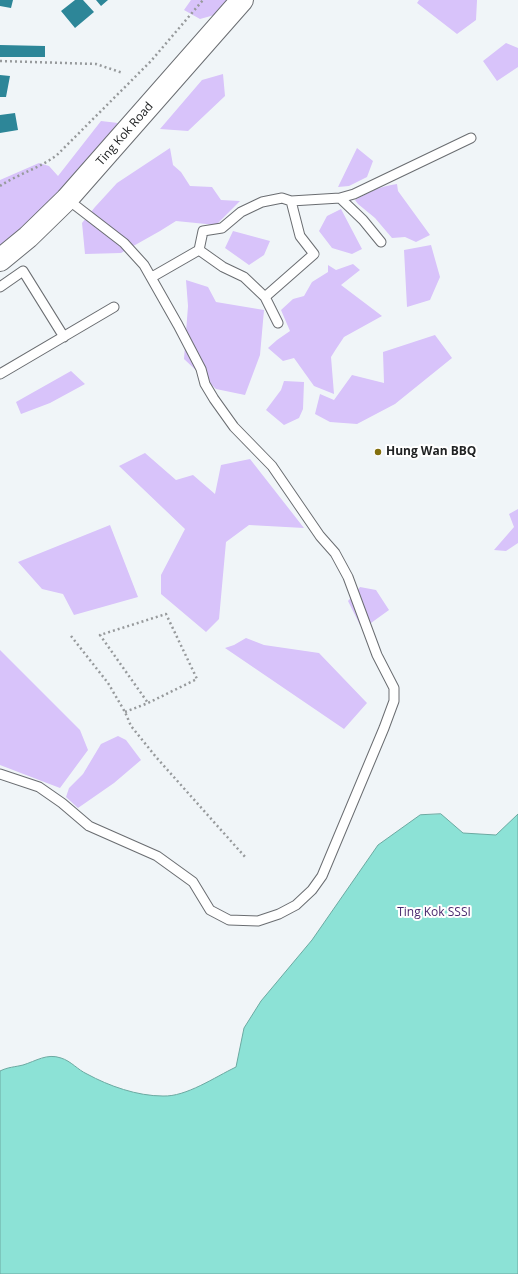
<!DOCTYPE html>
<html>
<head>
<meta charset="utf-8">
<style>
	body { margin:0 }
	canvas { display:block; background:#f0f5f8 }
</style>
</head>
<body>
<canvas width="518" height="1274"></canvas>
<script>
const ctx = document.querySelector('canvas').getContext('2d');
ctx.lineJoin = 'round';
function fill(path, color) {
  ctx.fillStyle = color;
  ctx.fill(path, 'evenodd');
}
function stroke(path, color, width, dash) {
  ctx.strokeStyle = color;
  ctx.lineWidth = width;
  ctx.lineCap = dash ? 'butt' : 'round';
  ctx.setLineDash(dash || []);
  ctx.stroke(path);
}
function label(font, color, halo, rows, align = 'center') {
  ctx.font = font + ' "Open Sans",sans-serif';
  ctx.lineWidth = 4;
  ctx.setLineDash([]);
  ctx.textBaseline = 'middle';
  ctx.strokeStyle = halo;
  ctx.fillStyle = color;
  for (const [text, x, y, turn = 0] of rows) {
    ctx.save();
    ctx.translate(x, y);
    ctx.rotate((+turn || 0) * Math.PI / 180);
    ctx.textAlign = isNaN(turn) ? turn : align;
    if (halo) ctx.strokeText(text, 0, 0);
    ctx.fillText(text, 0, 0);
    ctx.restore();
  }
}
const green = new Path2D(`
	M191,0H231L218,14L200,19L184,10Z
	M419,0H477L476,20L457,34L417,3Z
	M506,43L518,48V67L497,81L483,61Z
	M223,74L225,96L188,131L160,129L202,80Z
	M101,121L118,123L58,199L0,267V180L39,163L49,166L58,176Z
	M170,148L173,165L181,172L190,186L212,187L221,200L240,201L216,225L176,221L160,231L121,253L85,254L82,223L95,207L117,183Z
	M357,148L373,161L367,177L349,186L338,187Z
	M397,184L398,191L430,235L416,242L405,237L392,238L375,218L358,204L355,200C369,192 381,186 397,184Z
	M341,209L362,249L352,254L332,248L319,231L327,216Z
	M233,231L270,241L264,255L249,265L225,248Z
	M431,245L440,277L430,300L407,307L404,250Z
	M353,264L360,270L341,285L382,316L344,337L336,349L331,357L334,394L314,386L294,358L283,361L268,348L277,340L290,331L281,310L293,299L304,296L312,282L328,272V265L336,270Z
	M186,280L208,287L216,302L264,310L260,355L245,395L216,389L184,359L188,306Z
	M435,335L452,358L395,404L357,424L330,422L315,414L320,394L334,400L352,375L384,383L383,352Z
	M71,371L85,384L50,403L21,414L16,402Z
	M284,381L304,382L303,409L299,418L284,425L266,410L281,390Z
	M145,453L176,480L193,475L215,494L221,465L250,459L304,528L249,525L226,542L219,619L206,632L161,594V575L185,529L119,466Z
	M518,509V543L506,551L494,550L514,527L509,514Z
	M110,525L138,597L74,615L63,594L42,589L18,562Z
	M360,587L376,590L389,610L371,623L360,625L348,601Z
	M246,638L264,645L319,653L367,703L344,729L225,648L234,645Z
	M0,650L80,730L88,750L60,788L0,765Z
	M118,736L126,740L141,760L114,783L78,808L66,797L69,788L83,774L101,744Z`);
const water = new Path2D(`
	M441,814L463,833L496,835L518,814V1274H0V1071C8,1067 15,1067 23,1065C36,1061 47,1053 61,1058C71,1061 78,1070 87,1074C109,1086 137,1096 163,1096C186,1097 215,1077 236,1067L244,1028L261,1001L312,940L378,845L420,815Z`);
const building = new Path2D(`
	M0,0H13L11,8L0,6Z
	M75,0H83L94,12L75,28L61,11Z
	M96,0H108L101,6Z
	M0,45L45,46V57H0Z
	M0,75L10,76L6,97H0Z
	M15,113L18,130L0,133V115Z`);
const path = new Path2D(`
	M0,61L96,64L123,73
	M0,186C18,174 40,168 57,155L151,61L203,0
	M71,636L108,683L125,712L131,726L156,757L246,858
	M125,712L148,703L197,679L166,614L100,635L148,703`);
const service = new Path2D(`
	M340,198L363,220L381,242
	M291,201L340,198L354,194L471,138
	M152,277L199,250L203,231L222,228L241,212L262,202L282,198L291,201L300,236L314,254L265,297L244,277L223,267L199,250
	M0,287L23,271L64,337
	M265,297L278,323
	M0,374L114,307
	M0,774L39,787L62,803L89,826L157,856L193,882L210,910L229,920L258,921L279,914L296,905L312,890L322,876L384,728L394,701V688L377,655L348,577L335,553L320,536L272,466L234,427L214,399L205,384L201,369L178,325L144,265L124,243L67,199`);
const secondary = new Path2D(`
	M0,260L28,237L67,199L242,0`);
const markers = [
	[378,452,4,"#836f0e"]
];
const streetNames = [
	["Ting Kok Road",125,134,-49]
];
const poiNames = [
	["Hung Wan BBQ",386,452]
];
const parkNames = [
	["Ting Kok SSSI",434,913]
];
fill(green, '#d8c3fa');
fill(water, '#8ce2d6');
stroke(water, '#6ca9a1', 1);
fill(building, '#2d8698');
stroke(service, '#6a6d71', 11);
stroke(secondary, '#6a6d71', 24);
stroke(path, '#979a9c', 2.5, [2, 3]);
stroke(service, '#fff', 9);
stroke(secondary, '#fff', 22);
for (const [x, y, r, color] of markers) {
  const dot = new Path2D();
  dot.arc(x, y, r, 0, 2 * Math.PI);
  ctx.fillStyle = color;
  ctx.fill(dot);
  stroke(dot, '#fff', 1.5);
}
label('12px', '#212324', '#fff', streetNames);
label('bold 12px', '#212324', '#fff', poiNames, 'left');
label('12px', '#49296e', '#fff', parkNames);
</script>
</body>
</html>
